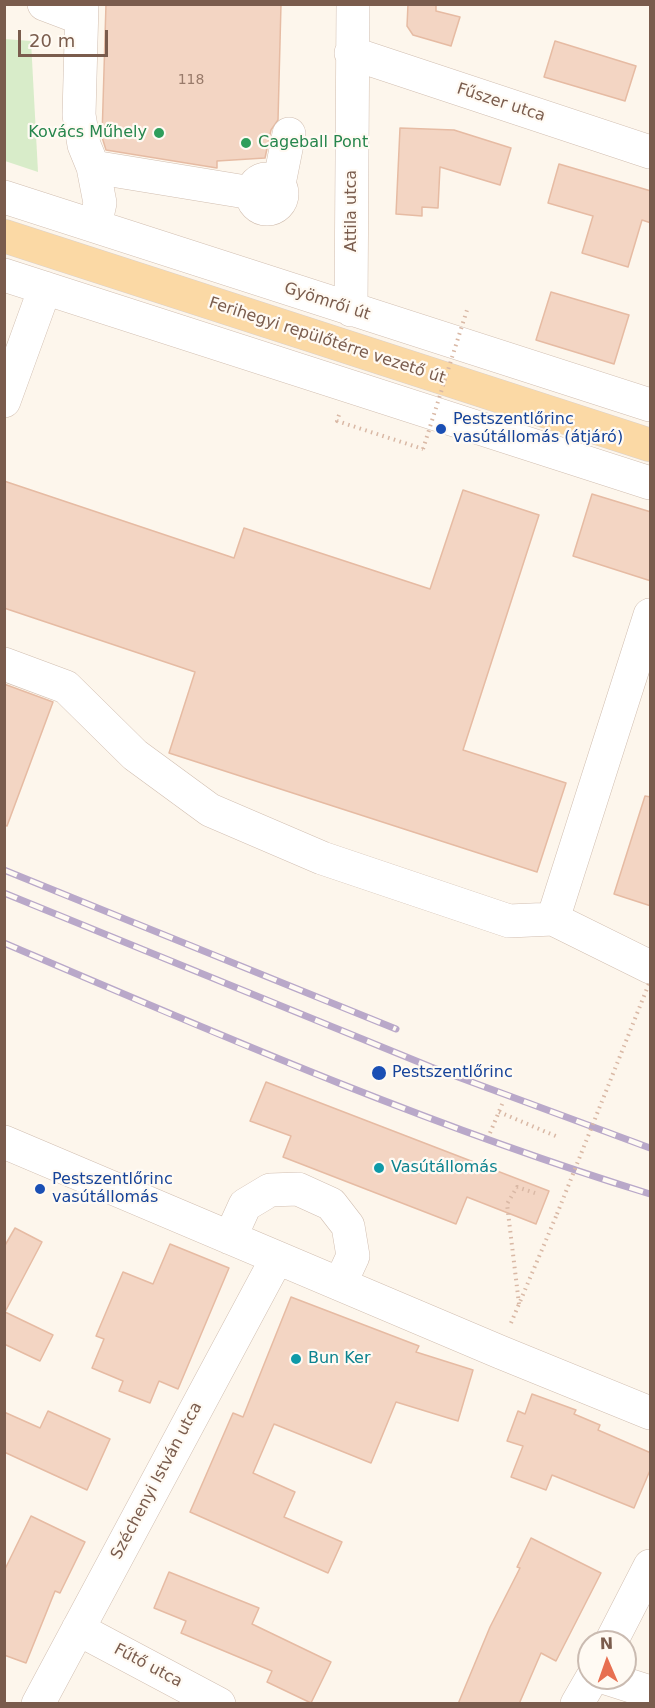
<!DOCTYPE html>
<html>
<head>
<meta charset="utf-8">
<style>
	body { margin:0 }
	#map { position:relative; width:655px; height:1708px; overflow:hidden; background:#fdf6ec; font-family:"DejaVu Sans",sans-serif }
	canvas { display:block }
	.frame { position:absolute; inset:0; border:6px solid #7a5c4d; pointer-events:none }
	.north { position:absolute; left:577px; top:1630px; width:60px; height:60px; box-sizing:border-box; background:#fffaf3; border:2px solid #cabbb1; border-radius:50%; rotate:358deg; font-size:16px; font-weight:700; line-height:24px; text-align:center; color:#7a5c4d }
	.north::after { content:''; display:block; margin:auto; width:21px; height:27px; background:#e76f51; clip-path:polygon(50% 0,100% 100%,50% 72%,0 100%) }
	.scale { position:absolute; left:18px; top:30px; width:90px; height:27px; box-sizing:border-box; border:3px solid #7a5c4d; border-top:0; padding-left:8px; font-size:18px; line-height:21px; white-space:nowrap; color:#7a5c4d; -webkit-text-stroke:4px #fffaf3; paint-order:stroke }
</style>
</head>
<body>
<div id="map">
<canvas width="655" height="1708"></canvas>
<div class="frame"></div>
<div class="north">N</div>
<div class="scale">20 m</div>
</div>
<script>
const ctx = document.querySelector('canvas').getContext('2d');
ctx.lineJoin = 'round';
function fill(path, color) {
  ctx.fillStyle = color;
  ctx.fill(path, 'evenodd');
}
function stroke(path, color, width, dash) {
  ctx.strokeStyle = color;
  ctx.lineWidth = width;
  ctx.lineCap = dash ? 'butt' : 'round';
  ctx.setLineDash(dash || []);
  ctx.stroke(path);
}
function label(font, color, halo, rows, align = 'center') {
  ctx.font = font + ' "DejaVu Sans",sans-serif';
  ctx.lineWidth = 4.5;
  ctx.setLineDash([]);
  ctx.textBaseline = 'middle';
  ctx.strokeStyle = halo;
  ctx.fillStyle = color;
  for (const [text, x, y, turn = 0] of rows) {
    ctx.save();
    ctx.translate(x, y);
    ctx.rotate((+turn || 0) * Math.PI / 180);
    ctx.textAlign = isNaN(turn) ? turn : align;
    if (halo) ctx.strokeText(text, 0, 0);
    ctx.fillText(text, 0, 0);
    ctx.restore();
  }
}
const green = new Path2D(`
	M4,39L31,41L38,172L5,161Z`);
const building = new Path2D(`
	M106,4H281L278,120L271,130L265,158L217,161V168L106,150L102,137Z
	M408,4H436V11L460,17L451,46L413,35L407,26Z
	M555,41L636,66L625,101L544,77Z
	M400,128L454,130L511,148L500,185L440,167L438,208L422,207V216L396,214Z
	M559,164L651,191V223L642,220L628,267L582,253L593,216L548,203Z
	M551,292L629,315L614,364L536,340Z
	M4,481L234,558L244,528L430,589L463,490L539,515L463,750L566,783L537,872L169,753L195,672L4,608Z
	M592,494L651,512V581L573,556Z
	M4,684L53,702L7,826L4,825Z
	M645,796L651,797V906L614,894Z
	M266,1082L549,1191L536,1224L467,1197L456,1224L283,1157L291,1136L250,1121Z
	M15,1228L42,1242L5,1312L53,1335L40,1361L4,1344V1247Z
	M170,1244L229,1268L178,1389L159,1381L150,1403L119,1391L123,1381L92,1368L104,1339L96,1336L123,1272L153,1284Z
	M291,1297L419,1346L416,1352L473,1370L458,1421L396,1402L371,1463L274,1424L253,1473L295,1492L284,1517L342,1542L328,1573L190,1512L233,1413L243,1417Z
	M532,1394L576,1410L574,1414L600,1425L598,1430L651,1453V1468L634,1508L552,1475L546,1490L511,1477L523,1446L507,1441L518,1411L525,1414Z
	M48,1411L110,1439L87,1490L4,1452V1412L40,1428Z
	M31,1516L85,1542L60,1593L55,1591L26,1663L4,1655V1571Z
	M531,1538L601,1573L556,1661L541,1653L519,1704H458L490,1627L520,1568L517,1567Z
	M169,1572L259,1608L252,1624L331,1662L311,1703L267,1682L272,1671L181,1633L186,1621L154,1608Z`);
const path = new Path2D(`
	M339,415L337,421L423,449
	M499,1112L558,1137
	M490,1133L503,1102
	M519,1304L507,1204L517,1187L535,1193
	M511,1323L557,1214`);
const minor = new Path2D(`
	M44,4L81,18
	M82,4L79,115L84,145L93,167L100,203L95,226
	M351,53L650,152
	M93,167L252,193
	M252 194a15 15 0 1 1 30 0a15 15 0 1 1-30 0Z
	M279,184L289,134
	M4,197L650,405
	M4,275L650,483
	M351,310L353,4
	M4,401L45,288
	M4,664L66,687L135,755L210,810L322,858L509,921L553,919L650,967
	M553,919L650,615
	M4,1142L500,1352L650,1413
	M230,1238L245,1205L270,1190L298,1189L331,1204L348,1226L353,1256L340,1284
	M78,1629L219,1704
	M611,1642L650,1566
	M606,1678L650,1692
	M38,1704L277,1258
	M577,1704L592,1678`);
const major = new Path2D(`
	M4,236L650,445`);
const rail = new Path2D(`
	M4,870L396,1029
	M4,893L431,1067L650,1148
	M4,943C217,1034 429,1126 650,1194`);
const pathBridge = new Path2D(`
	M423,449L467,310
	M557,1214L650,981`);
const markers = [
	[159,133,6,"#2e9e5b"],
	[246,143,6,"#2e9e5b"],
	[441,429,6,"#1a4fb4"],
	[379,1073,8,"#1a4fb4"],
	[379,1168,6,"#0f9aa8"],
	[40,1189,6,"#1a4fb4"],
	[296,1359,6,"#0f9aa8"]
];
const numberNames = [
	["118",191,80]
];
const streetNames = [
	["Fűszer utca",501,103,18],
	["Attila utca",352,211,-90],
	["Gyömrői út",327,302,18],
	["Ferihegyi repülőtérre vezető út",327,341,18],
	["Széchenyi István utca",157,1481,-62],
	["Fűtő utca",148,1666,28]
];
const leisureNames = [
	["Kovács Műhely",147,133],
	["Cageball Pont",258,143,"left"]
];
const transitNames = [
	["Pestszentlőrinc",453,420],
	["vasútállomás (átjáró)",453,438],
	["Pestszentlőrinc",392,1073],
	["Pestszentlőrinc",52,1180],
	["vasútállomás",52,1198]
];
const cultureNames = [
	["Vasútállomás",391,1168],
	["Bun Ker",308,1359]
];
fill(green, '#d8ecc9');
fill(building, '#f3d5c3');
stroke(building, '#e6bba3', 1.5);
stroke(minor, '#d1beb0', 34);
stroke(major, '#dad1cd', 34);
stroke(path, '#d9b8a5', 4, [1.5, 4.5]);
stroke(minor, '#fff', 33);
stroke(major, '#fbd9a5', 33);
stroke(rail, '#b9a8c9', 7);
stroke(rail, '#fffaf3', 4.5, [14]);
stroke(pathBridge, '#d9b8a5', 4, [1.5, 4.5]);
for (const [x, y, r, color] of markers) {
  const dot = new Path2D();
  dot.arc(x, y, r, 0, 2 * Math.PI);
  ctx.fillStyle = color;
  ctx.fill(dot);
  stroke(dot, '#fffaf3', 2);
}
label('14px', '#987a6a', null, numberNames);
label('16px', '#7a5c4d', '#fffaf3', streetNames);
label('16px', '#27864d', '#fffaf3', leisureNames, 'right');
label('16px', '#164399', '#fffaf3', transitNames, 'left');
label('16px', '#0d838f', '#fffaf3', cultureNames, 'left');
</script>
</body>
</html>
